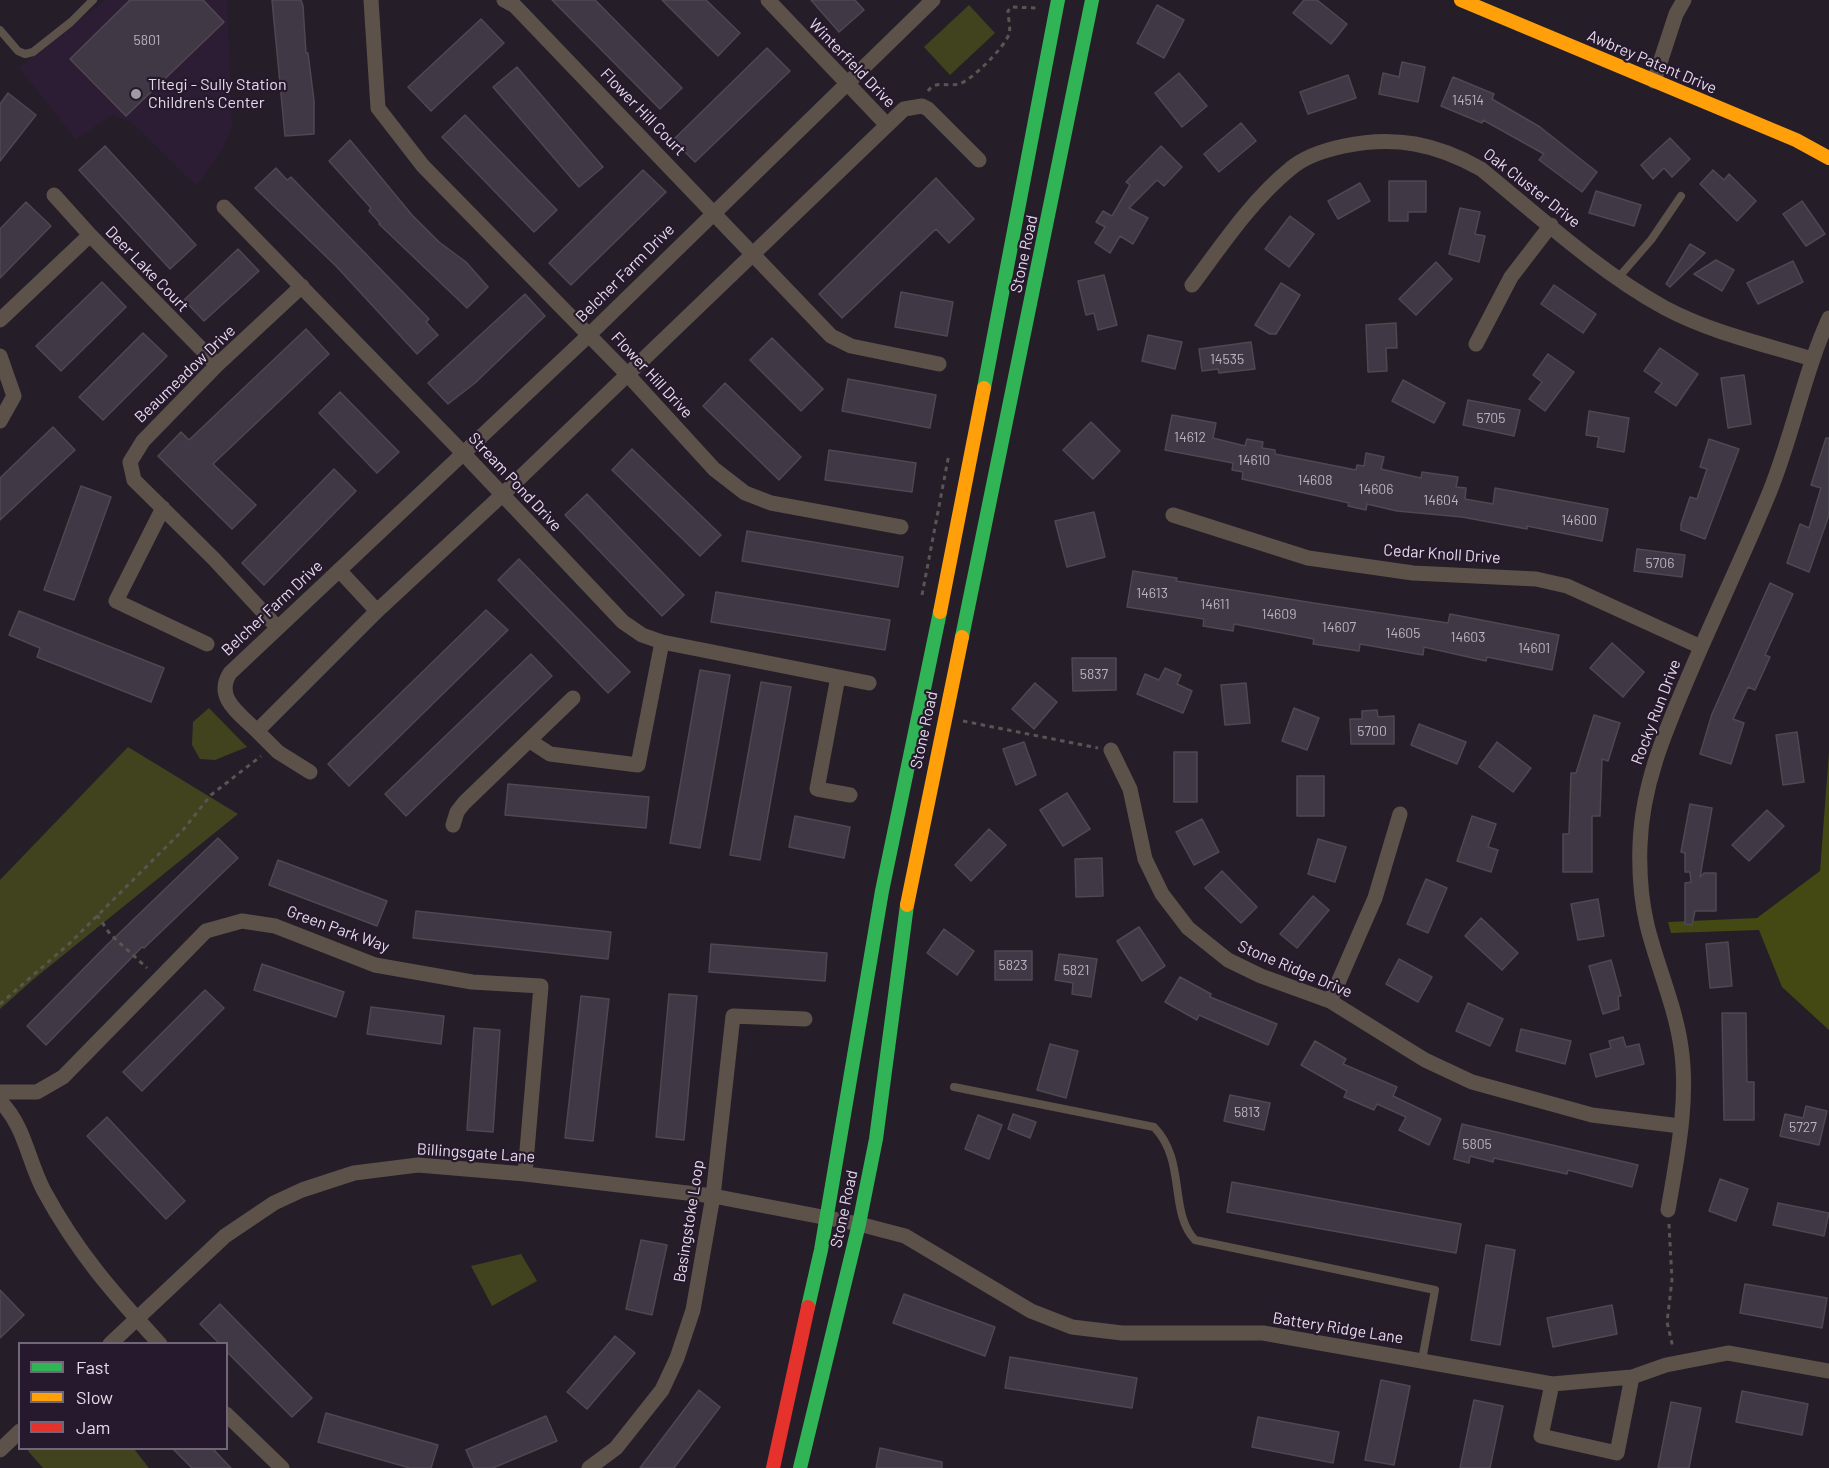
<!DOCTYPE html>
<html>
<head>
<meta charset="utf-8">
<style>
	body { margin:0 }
	#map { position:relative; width:1829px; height:1468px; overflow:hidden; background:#251e29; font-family:Barlow,sans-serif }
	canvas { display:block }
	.legend { position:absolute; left:18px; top:1342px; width:210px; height:108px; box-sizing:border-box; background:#26192d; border:2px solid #726778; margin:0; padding:8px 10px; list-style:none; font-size:18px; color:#e4dbe9 }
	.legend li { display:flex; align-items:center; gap:12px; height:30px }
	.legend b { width:30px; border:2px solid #726778 }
</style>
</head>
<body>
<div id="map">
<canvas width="1829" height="1468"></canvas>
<ul class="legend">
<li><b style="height:8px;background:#30b455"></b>Fast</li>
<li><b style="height:8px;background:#ff9f0a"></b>Slow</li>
<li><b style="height:8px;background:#e5322d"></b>Jam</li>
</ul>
</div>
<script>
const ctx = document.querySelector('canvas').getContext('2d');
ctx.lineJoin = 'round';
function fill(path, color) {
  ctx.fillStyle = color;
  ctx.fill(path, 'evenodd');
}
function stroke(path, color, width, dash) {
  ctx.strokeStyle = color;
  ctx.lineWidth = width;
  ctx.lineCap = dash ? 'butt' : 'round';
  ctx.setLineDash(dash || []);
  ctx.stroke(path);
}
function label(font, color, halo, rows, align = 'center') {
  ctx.font = font + ' Barlow,sans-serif';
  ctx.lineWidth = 4.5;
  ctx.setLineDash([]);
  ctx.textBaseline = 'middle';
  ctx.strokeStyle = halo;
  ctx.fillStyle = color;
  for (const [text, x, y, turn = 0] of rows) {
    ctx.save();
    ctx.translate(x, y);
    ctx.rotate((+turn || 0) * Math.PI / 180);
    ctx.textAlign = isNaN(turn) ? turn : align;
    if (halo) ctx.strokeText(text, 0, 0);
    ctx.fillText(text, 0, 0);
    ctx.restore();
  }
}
const built = new Path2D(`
	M105,0H227L232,127L224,146L197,186L130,121L112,115L76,139L19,68Z`);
const green = new Path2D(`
	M969,5L995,33L950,75L924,47Z
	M209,708L247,747L215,760L200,759L192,745L193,722Z
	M128,747L238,814L35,978L0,1009V880Z
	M521,1254L537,1281L492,1306L471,1266Z
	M30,1449H134L149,1468H43L28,1451Z`);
const forest = new Path2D(`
	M1829,752V1030L1782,987L1759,930L1671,933L1668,922L1757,918L1820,871Z`);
const building = new Path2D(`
	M130,0H203L224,22L126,116L70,59Z
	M272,0H301L303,6L306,53H308L314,101V134L285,136Z
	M552,0H595L682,88L660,109Z
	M662,0H706L740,33L718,56Z
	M811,0H855L864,10L839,32Z
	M1304,0H1317L1347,24L1331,44L1293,13Z
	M1157,5L1184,20L1164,58L1137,43Z
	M481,19L504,43L431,111L408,87Z
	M767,48L790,71L695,162L673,140Z
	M1402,62L1425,67L1418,102L1379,94L1383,73L1399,77Z
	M517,67L603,167L579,187L493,87Z
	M1179,73L1207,106L1182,127L1155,93Z
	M1348,75L1356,98L1308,114L1300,92Z
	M1453,77L1494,94L1492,99L1540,127L1597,172L1582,192L1539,160L1544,154L1483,120L1482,123L1441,106Z
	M8,93L36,115L0,161V104Z
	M465,115L557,210L534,232L442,137Z
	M1241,123L1256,141L1219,172L1204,154Z
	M1670,138L1690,159L1672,177L1664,168L1653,179L1641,165Z
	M350,140L412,215L439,242L466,262L488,287L467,308L379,224L380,223L369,211L371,208L329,161Z
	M105,146L196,245L170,269L79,170Z
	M1161,146L1182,167L1164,186L1157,180L1129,208L1148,218L1133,244L1120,236L1110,253L1095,243L1105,227L1096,222L1103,211L1112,216L1130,185L1126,182Z
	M276,168L287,180L291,177L429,319L426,322L438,335L417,354L336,266L255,188Z
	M643,170L666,192L571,285L549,263Z
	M1713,170L1724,180L1729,174L1756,201L1737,221L1700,184Z
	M936,178L974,219L949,243L936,229L842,318L819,294Z
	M1389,181H1426V212H1408V221H1389Z
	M1360,183L1370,201L1338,219L1328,201Z
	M1596,191L1641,205L1634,226L1589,213Z
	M1802,201L1825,234L1806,246L1783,214Z
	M26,202L51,226L0,278V229Z
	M1460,208L1480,212L1475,234L1485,236L1479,262L1449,254Z
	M1290,216L1314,234L1289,267L1265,249Z
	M1690,244L1705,253L1670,287L1666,284Z
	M238,249L259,271L204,321L184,300Z
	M1716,260L1734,270L1722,291L1694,274Z
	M1793,261L1803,282L1758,304L1747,283Z
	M1436,262L1452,279L1416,315L1399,299Z
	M1104,275L1117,325L1098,330L1094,313L1086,315L1078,281Z
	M102,282L126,307L61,371L36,346Z
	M1281,283L1300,295L1276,334H1270L1255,325Z
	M1554,285L1596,314L1583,333L1541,304Z
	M901,292L953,302L947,336L895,327Z
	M525,294L545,316L475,383L448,404L428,383Z
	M1396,323L1397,348H1386L1387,371L1368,372L1366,325Z
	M306,329L329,354L213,464L256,505L232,529L158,456L181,432L189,440Z
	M143,333L167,356L103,420L79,397Z
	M1148,335L1182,342L1175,369L1142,361Z
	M772,338L823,389L801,411L750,360Z
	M1251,342L1255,369L1219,373L1218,369L1202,371L1199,349Z
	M1660,348L1698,374L1676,406L1655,392L1662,383L1644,371Z
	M1548,354L1574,372L1545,411L1529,399L1542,382L1533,375Z
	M1744,375L1751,424L1728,428L1721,378Z
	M848,379L936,395L930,428L842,411Z
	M1403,380L1445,403L1434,423L1392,401Z
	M725,383L801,457L779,480L703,406Z
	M340,392L399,452L377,473L319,413Z
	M1468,400L1520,410L1514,436L1463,425Z
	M1589,411L1629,418L1624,452L1597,447L1599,437L1586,435Z
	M1172,415L1216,423L1213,438L1245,446L1247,439L1263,442L1262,448L1275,450V454L1356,470L1357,465L1364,466L1366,453L1384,457L1381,469L1421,478L1422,472L1458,477L1456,487L1466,488L1465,499L1493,504L1495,488L1608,509L1602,541L1527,526V529L1462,517L1397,511L1367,504L1366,510L1348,506L1349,503L1242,479L1243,472L1232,470L1233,463L1165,450Z
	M1091,422L1120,451L1093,479L1063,450Z
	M53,427L75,450L0,520V478Z
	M1826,438H1829V515L1809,572L1787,563L1800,524L1809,528L1821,488L1811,485Z
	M1709,439L1739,449L1705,539L1681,530V524L1690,497L1697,499L1707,469L1700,467Z
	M632,449L721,535L700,556L612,470Z
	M829,450L916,463L912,492L825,480Z
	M334,469L356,491L264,585L242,563Z
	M81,486L111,497L74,600L44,590Z
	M587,494L684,595L662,616L565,515Z
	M1094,512L1105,557L1067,567L1055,521Z
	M747,531L903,557L898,587L742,561Z
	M1637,549L1685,555L1682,577L1634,571Z
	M519,559L630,672L608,693L498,580Z
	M1133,571L1177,578L1176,581L1320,604L1448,623L1450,614L1559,635L1552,670L1487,657L1486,661L1424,647L1423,655L1360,644L1359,651L1313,644L1314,639L1234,624L1233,631L1203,626L1204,619L1127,607Z
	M1770,583L1793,594L1765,655L1770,657L1755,690L1748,687L1733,719L1744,723L1731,764L1700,754L1712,714Z
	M716,592L890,620L885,650L711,622Z
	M486,610L508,630L349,786L328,764Z
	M19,611L164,668L151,702L37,657L40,648L9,635Z
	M1612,643L1644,672L1623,697L1590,668Z
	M531,654L552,676L406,816L385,794Z
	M1072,658H1116V690L1073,691Z
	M1165,668L1181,675L1177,684L1192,691L1183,713L1137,694L1145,674L1159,680Z
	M700,670L730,675L700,848L670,843Z
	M761,682L791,687L760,860L730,855Z
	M1035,683L1057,702L1034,729L1012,709Z
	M1246,683L1250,723L1225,725L1221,685Z
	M1294,708L1319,718L1307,750L1282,741Z
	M1377,710L1378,717L1394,716V744H1351L1350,719H1362V711Z
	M1594,715L1620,723L1608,761L1602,759L1600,816H1592V872H1563V834H1569L1571,773H1576Z
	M1419,724L1466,742L1457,764L1411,745Z
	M1797,732L1804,782L1783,785L1776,735Z
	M1024,742L1036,775L1016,785L1003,749Z
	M1497,742L1531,768L1513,792L1479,767Z
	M1174,752H1197V802H1174Z
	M1297,776H1324V816H1297Z
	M508,784L649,797L646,828L505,815Z
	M1067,793L1090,829L1063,846L1040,810Z
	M1690,804L1712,808L1700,877L1704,873H1716V911H1695L1692,925L1685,924V883L1691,882L1690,872H1685V853L1681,852Z
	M1767,810L1784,826L1749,861L1732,845Z
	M795,816L850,827L844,858L789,847Z
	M1472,816L1496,824L1488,847L1498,850L1491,872L1457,861Z
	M1202,819L1219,852L1194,865L1176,832Z
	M989,829L1006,845L971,881L955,865Z
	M218,838L238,858L144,948L142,947L46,1045L27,1026L107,945Z
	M1318,839L1346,847L1335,882L1308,874Z
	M1102,858L1103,896L1076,897L1075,859Z
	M278,860L387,901L377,926L269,885Z
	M1222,871L1257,907L1241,923L1205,888Z
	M1426,879L1447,888L1428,933L1407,924Z
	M1313,896L1329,910L1297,948L1280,934Z
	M1598,899L1604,936L1578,940L1571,904Z
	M416,911L611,932L608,959L413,938Z
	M1481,918L1518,953L1502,970L1465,936Z
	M1139,927L1165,966L1142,981L1117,941Z
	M944,929L974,951L957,975L927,953Z
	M1728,942L1732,986L1710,988L1706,944Z
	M711,944L827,953L825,981L709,972Z
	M995,951H1032V980H995Z
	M1059,954L1097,959L1091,997L1072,994L1073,983L1055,980Z
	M1399,959L1432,977L1418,1002L1386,984Z
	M1611,960L1621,996H1618L1619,1009L1603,1014L1589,966Z
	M262,964L344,992L336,1017L254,990Z
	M1180,977L1211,994L1210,997L1277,1024L1268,1045L1199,1015L1197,1020L1165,1002Z
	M205,990L224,1008L142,1091L123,1072Z
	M669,994L697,996L684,1140L656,1137Z
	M581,996L609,999L593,1141L565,1138Z
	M1468,1003L1503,1019L1490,1046L1456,1031Z
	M371,1007L444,1016L441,1044L367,1034Z
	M1722,1013H1746L1747,1082H1754V1120H1724Z
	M474,1028L500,1030L493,1132L467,1130Z
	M1521,1029L1571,1041L1565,1064L1516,1051Z
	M1623,1037L1626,1047L1639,1044L1644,1064L1596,1077L1590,1054L1611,1048L1609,1041Z
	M1315,1041L1346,1059L1343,1064L1397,1087L1393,1096L1441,1119L1429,1145L1399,1130L1406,1117L1377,1104L1374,1110L1344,1097L1347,1091L1301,1065Z
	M1050,1044L1078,1051L1066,1098L1037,1090Z
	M1230,1095L1270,1103L1264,1130L1224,1121Z
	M1806,1106L1827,1111L1819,1145L1780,1136L1785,1114L1803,1118Z
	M1013,1114L1036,1122L1030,1138L1008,1129Z
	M978,1115L1002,1125L989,1159L965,1149Z
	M107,1117L185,1201L166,1219L87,1136Z
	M1462,1124L1638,1165L1632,1187L1568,1170L1567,1174L1494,1158L1493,1162L1470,1156L1469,1163L1454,1159Z
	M1720,1179L1748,1189L1736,1221L1709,1211Z
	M1232,1182L1461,1224L1456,1253L1227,1212Z
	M1778,1203L1829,1213L1824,1236L1773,1225Z
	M641,1240L667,1245L652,1315L626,1309Z
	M1486,1245L1515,1250L1500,1345L1471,1340Z
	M1745,1284L1827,1298L1822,1328L1740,1313Z
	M0,1290L24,1315L0,1338Z
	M904,1294L995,1327L985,1356L893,1323Z
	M220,1304L312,1398L292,1417L226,1351V1344H220L200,1324Z
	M1612,1305L1617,1334L1553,1347L1547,1318Z
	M615,1336L635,1353L587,1409L567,1392Z
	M1010,1357L1137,1378L1132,1408L1005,1388Z
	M1381,1380L1410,1386L1394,1465L1365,1460Z
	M699,1390L720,1407L674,1468H640Z
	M1742,1391L1808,1404L1802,1435L1736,1422Z
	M1474,1400L1503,1406L1490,1468H1460Z
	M1671,1402L1701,1408L1689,1468H1658Z
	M326,1413L438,1445L431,1468H410L318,1442Z
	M546,1416L557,1441L493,1468H474L466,1450Z
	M1258,1417L1339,1432L1333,1463L1252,1447Z
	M880,1448L942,1462V1468H876Z
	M173,1449H213L231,1468H192Z`);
const path = new Path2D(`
	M928,91C936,80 947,87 959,84C971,81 1005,47 1009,34C1011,28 1008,18 1008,11L1011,7L1038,8
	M922,595L949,454
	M963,721L1098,748
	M97,915L110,934L147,968
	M0,1004L70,943L183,830L211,795L261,756
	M1669,1224L1672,1280L1667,1322L1673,1348`);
const lane = new Path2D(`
	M0,30L18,51L25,54L33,52L71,22L93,0
	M1618,278L1651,240L1681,196
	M954,1087L1154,1127C1187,1161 1168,1211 1195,1240L1435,1290L1422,1360`);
const street = new Path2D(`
	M371,0L378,108L423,166L628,375L714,469L745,493L771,503L901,527
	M504,0L515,6L831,336L851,346L939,364
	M768,0L886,124
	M933,0L589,335L230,673C214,698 240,714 257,731L377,611L502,495L904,109L922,106L928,109L979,160
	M1654,81L1676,14L1684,0
	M54,195L90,235L217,365
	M224,207L463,453L623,622L642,635L662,642L869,683
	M1192,285C1222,245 1251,201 1290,169C1305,156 1325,150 1344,146C1395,135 1437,144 1481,169C1540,217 1598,271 1665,308C1710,332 1763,344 1812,359
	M0,320L90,235
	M1476,344L1511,277L1551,225
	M0,356L14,396L0,421
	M163,508L116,601L207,644
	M1173,515L1308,558L1413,573L1536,579L1567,586L1701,647
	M339,570L377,611
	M277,627L214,559L134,480L130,462L143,441L217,365L302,286
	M838,677L817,789L850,795
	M257,731L278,752L310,772
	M530,741L550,754L638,765L662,642
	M1111,750L1130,789L1145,859L1162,894L1188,928L1228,960L1261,976L1330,1001L1425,1060L1472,1082L1592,1115L1680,1126
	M453,825L457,812L464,803L573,698
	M1330,1001L1375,898L1400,814
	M0,1092H37L63,1077L206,931L242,921L275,926L375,965L472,982L541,986L525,1174
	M0,1101C25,1126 28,1161 44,1191C77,1252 113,1293 160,1344
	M1668,1210C1677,1157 1689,1100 1681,1047C1675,1005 1657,966 1647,925C1641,899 1639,872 1640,845C1642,786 1664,734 1687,680C1714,616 1744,555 1770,491C1793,434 1804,373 1829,318
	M110,1344L225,1236L274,1203L302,1190L354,1173L418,1165L525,1174L713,1196L859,1224L905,1236L1031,1311L1072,1327L1122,1333H1263L1552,1384L1632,1377L1666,1365L1728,1353L1829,1371
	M1552,1384L1541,1436L1617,1453L1632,1377
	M226,1414L282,1468
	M0,1450L20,1431
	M589,1468L616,1448L662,1390L677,1358L693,1310L713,1196L733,1016L805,1019`);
const fast = new Path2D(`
	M984,388L1058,0
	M962,637L1092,0
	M808,1307L821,1250L882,891L940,612
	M800,1468L859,1224L876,1139L907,905`);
const slow = new Path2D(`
	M1461,0L1796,140L1829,158
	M940,612L984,388
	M907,905L962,637`);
const jam = new Path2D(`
	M773,1468L808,1307`);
const markers = [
	[136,94,6,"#a199a6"]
];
const numberNames = [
	["5801",147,40],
	["14514",1468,100],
	["14535",1227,359],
	["5705",1491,418],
	["14612",1190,437],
	["14610",1254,460],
	["14608",1315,480],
	["14606",1376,489],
	["14604",1441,500],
	["14600",1579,520],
	["5706",1660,563],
	["14613",1152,593],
	["14611",1215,604],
	["14609",1279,614],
	["14607",1339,627],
	["14605",1403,633],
	["14603",1468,637],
	["14601",1534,648],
	["5837",1094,674],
	["5700",1372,731],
	["5823",1013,965],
	["5821",1076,970],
	["5813",1247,1112],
	["5727",1803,1127],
	["5805",1477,1144]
];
const streetNames = [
	["Awbrey Patent Drive",1652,62,23],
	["Winterfield Drive",852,63,46],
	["Flower Hill Court",643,112,46],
	["Oak Cluster Drive",1532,188,38],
	["Stone Road",1024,254,-78],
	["Deer Lake Court",147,269,46],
	["Belcher Farm Drive",625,273,-45],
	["Beaumeadow Drive",185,374,-44],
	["Flower Hill Drive",652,375,47],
	["Stream Pond Drive",515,482,47],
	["Cedar Knoll Drive",1442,554,4],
	["Belcher Farm Drive",272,608,-43],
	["Rocky Run Drive",1656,712,-69],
	["Stone Road",924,730,-78],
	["Green Park Way",338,929,20],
	["Stone Ridge Drive",1295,969,23],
	["Billingsgate Lane",476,1153,4],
	["Stone Road",844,1209,-78],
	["Basingstoke Loop",689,1221,-81],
	["Battery Ridge Lane",1338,1328,9]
];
const poiNames = [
	["Tltegi - Sully Station",148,85],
	["Children's Center",148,103]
];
fill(built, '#2d1d34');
fill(green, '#40431e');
fill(forest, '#444812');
fill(building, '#413846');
stroke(building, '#4e4851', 1.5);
stroke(path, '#5b5451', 3, [4.5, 4.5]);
stroke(lane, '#5d524a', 8);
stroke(street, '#5d524a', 15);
stroke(fast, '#30b455', 14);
stroke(slow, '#ff9f0a', 14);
stroke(jam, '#e5322d', 14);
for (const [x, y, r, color] of markers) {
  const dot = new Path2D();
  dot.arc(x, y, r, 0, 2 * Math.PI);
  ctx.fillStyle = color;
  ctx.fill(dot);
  stroke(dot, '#26192d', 2);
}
label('14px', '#bbb2c0', null, numberNames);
label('16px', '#e4dbe9', '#26192d', streetNames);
label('16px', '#e4dbe9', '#26192d', poiNames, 'left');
</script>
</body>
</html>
